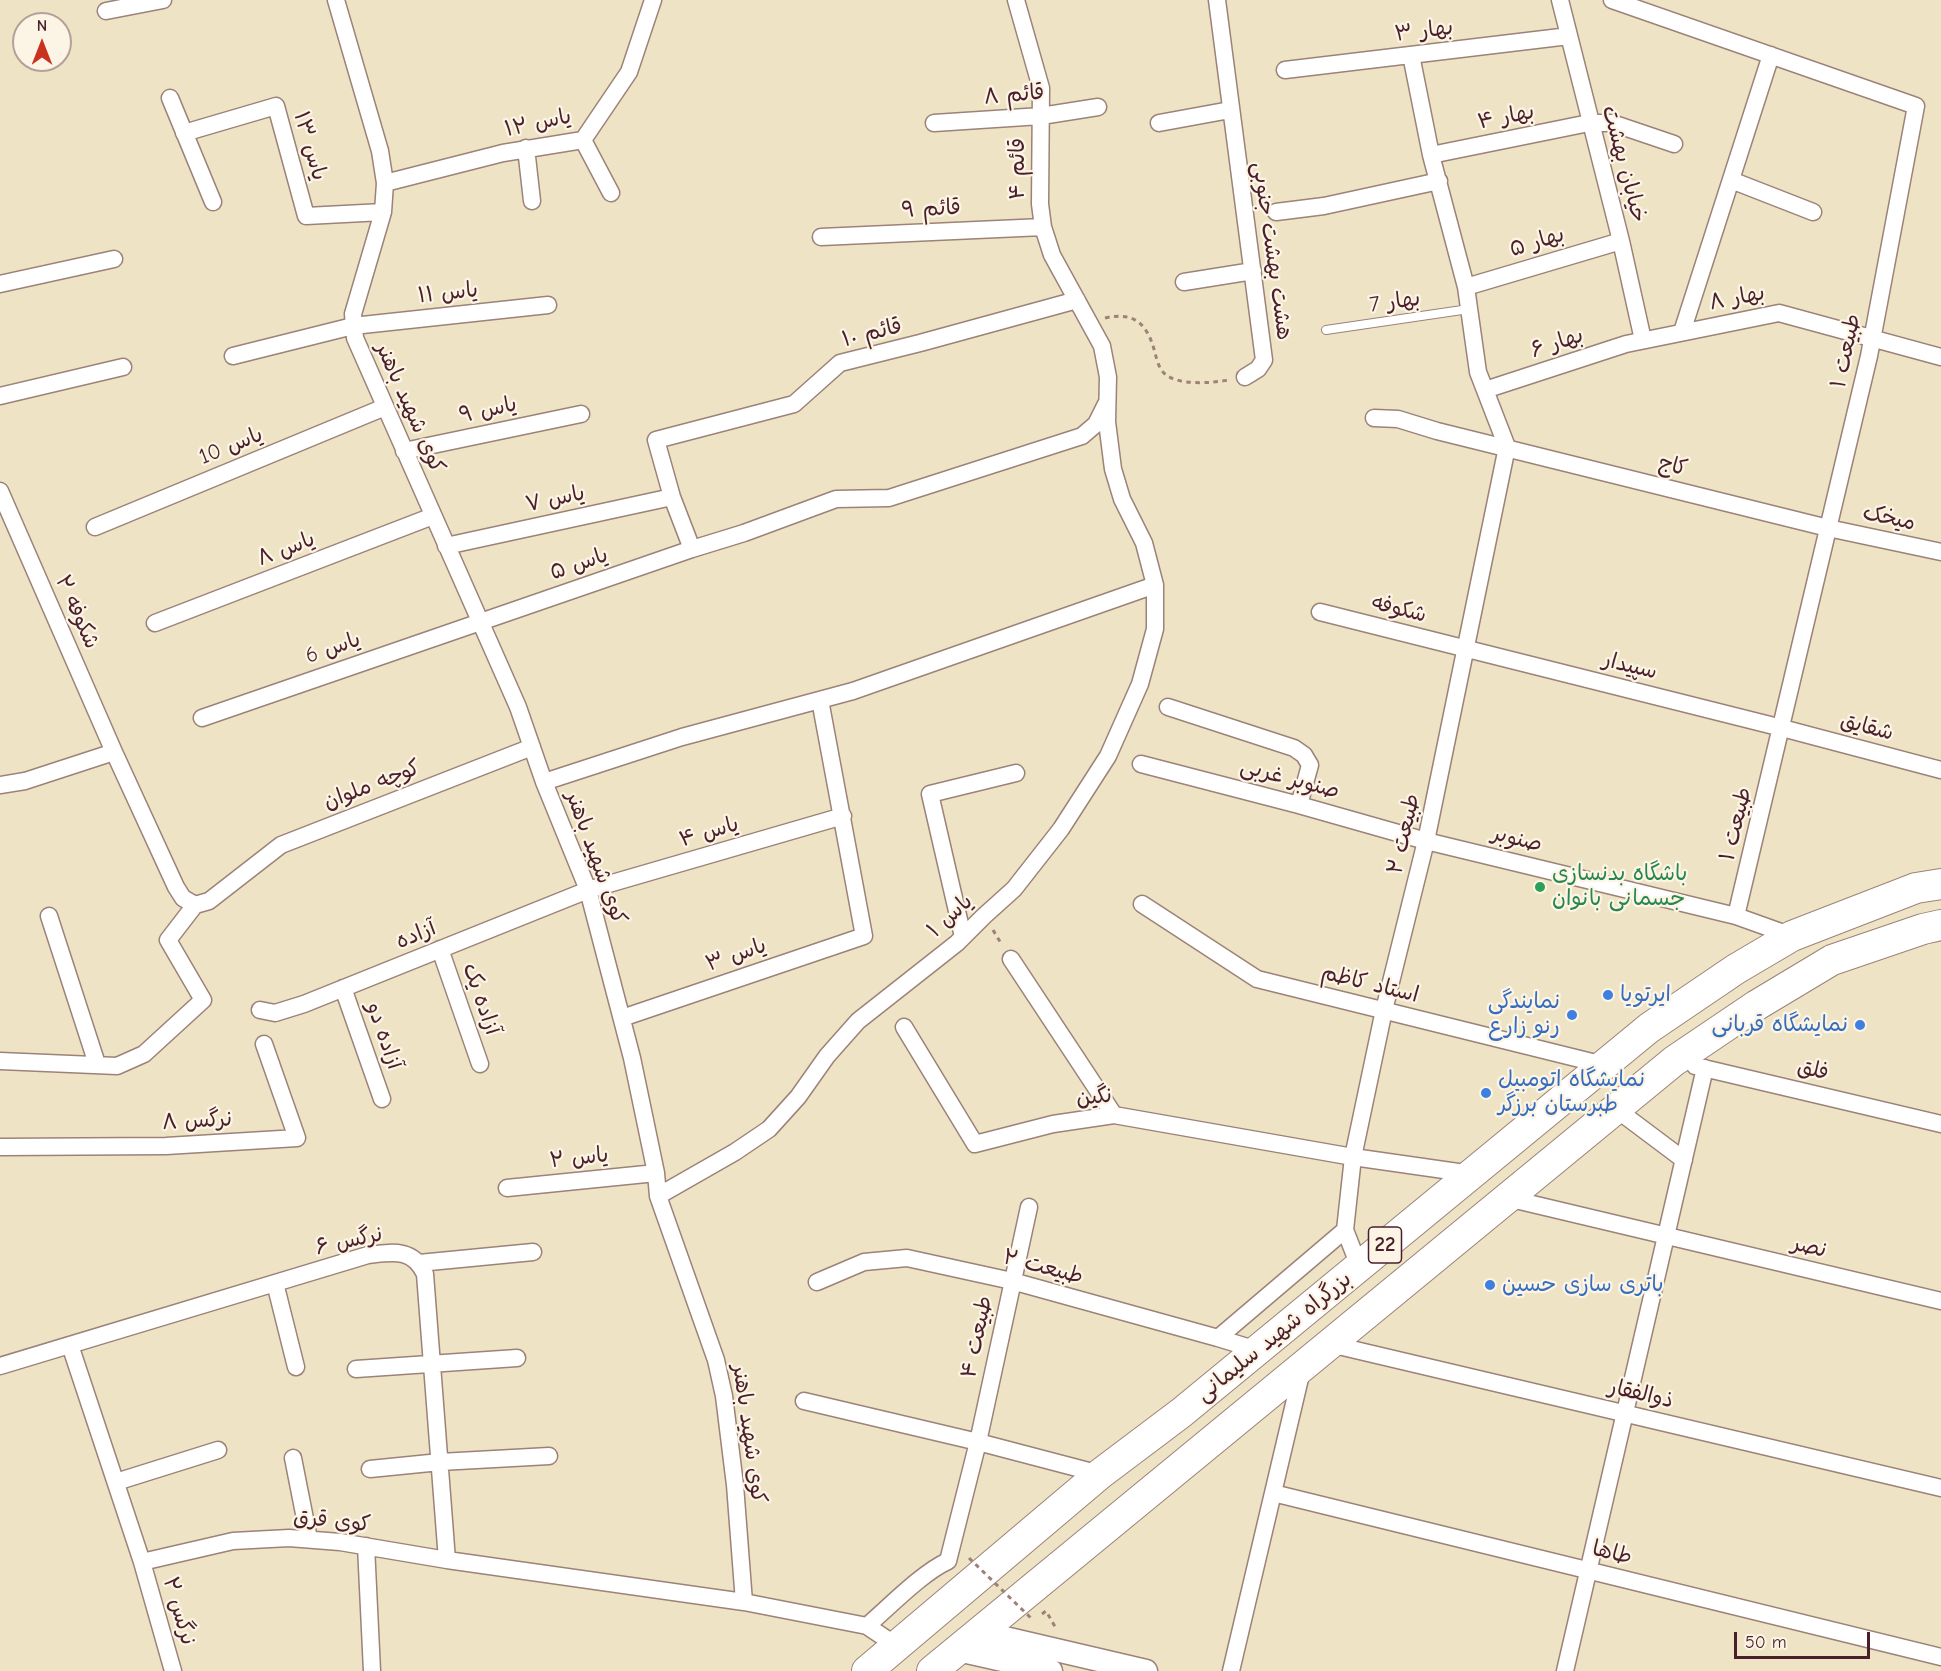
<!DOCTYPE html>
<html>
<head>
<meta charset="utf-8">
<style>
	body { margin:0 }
	#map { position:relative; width:1941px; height:1671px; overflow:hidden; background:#eee4c5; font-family:"Comic Neue",sans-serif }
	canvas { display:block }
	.north { position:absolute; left:12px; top:12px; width:60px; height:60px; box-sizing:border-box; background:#fcf5e5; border:2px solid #b59f9b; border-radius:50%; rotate:0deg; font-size:16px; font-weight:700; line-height:24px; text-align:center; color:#4a1f2b }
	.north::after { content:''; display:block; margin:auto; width:21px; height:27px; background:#c8321e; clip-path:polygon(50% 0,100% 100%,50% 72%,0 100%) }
	.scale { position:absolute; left:1734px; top:1632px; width:136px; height:27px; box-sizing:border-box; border:3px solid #4a1f2b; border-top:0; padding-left:8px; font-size:18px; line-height:21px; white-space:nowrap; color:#4a1f2b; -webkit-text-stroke:4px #fcf5e5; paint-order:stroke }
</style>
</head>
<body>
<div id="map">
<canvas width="1941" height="1671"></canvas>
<div class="north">N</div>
<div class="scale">50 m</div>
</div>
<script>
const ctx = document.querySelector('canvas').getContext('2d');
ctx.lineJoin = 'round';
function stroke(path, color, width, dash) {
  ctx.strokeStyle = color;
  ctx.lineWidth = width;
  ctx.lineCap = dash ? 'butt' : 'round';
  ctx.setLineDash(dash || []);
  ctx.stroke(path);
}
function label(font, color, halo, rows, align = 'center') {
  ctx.font = font + ' "Comic Neue","Playpen Sans Arabic",sans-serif';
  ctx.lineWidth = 4.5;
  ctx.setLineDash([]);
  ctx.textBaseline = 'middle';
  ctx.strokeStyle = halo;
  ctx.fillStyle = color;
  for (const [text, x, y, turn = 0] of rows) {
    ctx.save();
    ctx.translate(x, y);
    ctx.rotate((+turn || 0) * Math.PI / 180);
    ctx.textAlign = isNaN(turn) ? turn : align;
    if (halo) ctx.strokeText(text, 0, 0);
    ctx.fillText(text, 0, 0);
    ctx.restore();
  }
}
const path = new Path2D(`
	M1105,318C1135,311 1148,325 1155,353C1157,360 1159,369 1165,374C1179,386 1212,383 1229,380
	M993,930L1002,945
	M1042,1614L1046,1611L1057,1630`);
const lane = new Path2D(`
	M1326,330L1469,309`);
const street = new Path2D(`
	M336,0L380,151L385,183L383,212L353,314L355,338L518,707L544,782L588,890L632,1058L656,1173L658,1196L716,1360L724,1396L735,1485L744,1602
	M1217,0L1264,360L1258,369L1245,377
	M1560,0L1621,241L1643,340
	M1612,0L1916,106L1869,356L1736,916
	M106,11L163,0
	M1411,55L1431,155L1466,287L1478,372L1507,447
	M1285,70L1569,36
	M170,98L213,202
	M934,123L1041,116L1098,107
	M1159,123L1230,110
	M184,133L276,106L306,216L383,212
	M583,140L611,193
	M526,148L532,201
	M1431,155L1589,123H1612L1674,144
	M1731,180L1813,212
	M385,183L503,153L583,140L629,72L653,0
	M1276,212L1324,206L1439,181
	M821,237L1043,227
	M1184,282L1253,271
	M0,284L114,259
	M1466,287L1621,241
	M1077,300L920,343L840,363L794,404L656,440L672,497L692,549L744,533L836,499L889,498L1082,436L1096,424L1106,404
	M1682,332L1771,55
	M233,356L353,326L548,305
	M1485,390L1626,344L1779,313L1941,357
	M0,396L123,367
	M1374,418L1398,419L1437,431L1828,528L1941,552
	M404,451L581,414
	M0,491L114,752L176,887L183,898L195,905L209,901L281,845L532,747
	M95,527L385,407
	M446,546L672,497
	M1320,612L1782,728L1941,770
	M155,623L433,516
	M1168,707L1294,748L1304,755L1310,765L1299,805
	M202,718L692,549
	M1141,764L1299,805L1426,841L1736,916L1792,936
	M544,782L682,737L853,691L1155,585
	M0,785L25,781L114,752
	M1142,904L1257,979L1604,1065
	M49,916L97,1064
	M963,937L930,794L1016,773
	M440,949L480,1064
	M1011,959L1114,1115
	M343,988L382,1099
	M260,1010L275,1013L304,1004L588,890L843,816
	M622,1018L864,936L820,700
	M904,1027L975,1144L1053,1124L1114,1115L1353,1157L1472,1174
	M0,1061L117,1066L144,1054L203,1000L168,940L195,905
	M1695,1066L1941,1124
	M1616,1109L1684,1160
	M0,1147L166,1146L297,1138L264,1044
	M507,1188L656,1173
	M658,1196L735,1152L769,1129L798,1097L827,1056L858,1021L957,943L984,916L1014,889L1061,829L1108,756L1140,684L1155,629V585L1144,543L1122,499L1113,469L1107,422L1108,377L1102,346L1052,255L1043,227L1040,204L1041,88L1016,0
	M1507,1198L1941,1301
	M419,1263L533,1252
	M1359,1266L1345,1230L1353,1157L1384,1010L1426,841L1507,447
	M817,1282L864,1262L907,1258L1012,1281L1218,1338L1257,1350
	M275,1283L296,1367
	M1218,1338L1345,1230
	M1330,1344L1941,1488
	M70,1345L142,1562L233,1541L289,1538L340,1542L447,1560L744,1602L867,1626L897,1646
	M0,1366L368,1255C393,1252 413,1248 425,1274L447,1560
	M356,1369L517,1358
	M804,1401L978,1442L1100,1474
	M293,1458L309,1539
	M370,1469L440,1462L549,1456
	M116,1482L218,1450
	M1273,1493L1941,1657
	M366,1546L372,1671
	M142,1562L173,1671
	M867,1626C889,1607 923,1572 948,1561L978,1442L1029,1207
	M1231,1671L1302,1370
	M1565,1671L1705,1068`);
const secondary = new Path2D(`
	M979,1632L1146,1671
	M958,1650L1051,1671`);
const highway = new Path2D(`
	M867,1671L1100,1474L1181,1413L1649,1028L1736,969L1792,936L1916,888L1941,884
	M932,1671L1674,1061L1757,1005L1832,960L1923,929L1941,925`);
const pathBridge = new Path2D(`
	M969,1558L1033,1620`);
const markers = [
	[1540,887,6,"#2e9e5b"],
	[1608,995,6,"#3f7fe0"],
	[1572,1015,6,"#3f7fe0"],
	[1860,1025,6,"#3f7fe0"],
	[1486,1093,6,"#3f7fe0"],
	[1490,1285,6,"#3f7fe0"]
];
const shields = [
	[1385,1245,33]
];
const shieldNames = [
	["22",1385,1245]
];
const streetNames = [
	["بهار ۳",1424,31,-7],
	["قائم ۸",1014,95,-5],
	["بهار ۴",1506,117,-11],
	["یاس ۱۲",538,123,-12],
	["یاس ۱۳",310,146,74],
	["خیابان بهشت",1624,164,75],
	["قائم ۴",1018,169,-90],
	["قائم ۹",931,209,-3],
	["بهار ۵",1537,242,-17],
	["هشت بهشت جنوبی",1272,251,82],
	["یاس ۱۱",448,293,-6],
	["بهار ۸",1737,298,-11],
	["بهار 7",1395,302,-8],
	["قائم ۱۰",872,333,-14],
	["بهار ۶",1557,343,-18],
	["طبیعت ۱",1846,351,-78],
	["کوی شهید باهنر",410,408,66],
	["یاس ۹",488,410,-12],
	["یاس 10",231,446,-22],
	["کاج",1673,466,14],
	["یاس ۷",555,499,-12],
	["میخک",1889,518,12],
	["یاس ۸",286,549,-21],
	["یاس ۵",579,564,-19],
	["شکوفه",1399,609,14],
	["شکوفه ۲",77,612,66],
	["یاس 6",333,648,-19],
	["سپیدار",1630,666,14],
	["شقایق",1867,727,15],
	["صنوبر غربی",1290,779,15],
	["کوچه ملوان",372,785,-21],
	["طبیعت ۱",1736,824,-76],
	["یاس ۴",709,832,-16],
	["طبیعت ۲",1404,834,-77],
	["صنوبر",1517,839,14],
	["کوی شهید باهنر",596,858,70],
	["یاس ۱",950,916,-42],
	["آزاده",416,935,-22],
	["یاس ۳",736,955,-19],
	["استاد کاظم",1370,984,14],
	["آزاده یک",481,999,71],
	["آزاده دو",384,1036,71],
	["فلق",1813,1070,13],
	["نگین",1094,1097,-5],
	["نرگس ۸",197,1121,-3],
	["یاس ۲",579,1158,-6],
	["نرگس ۶",349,1241,-12],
	["نصر",1809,1247,13],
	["طبیعت ٣",1043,1267,15],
	["طبیعت ۴",977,1337,-78],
	["بزرگراه شهید سلیمانی",1274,1337,-39],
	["ذوالفقار",1641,1394,13],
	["کوی شهید باهنر",749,1434,82],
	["کوی قرق",332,1521,6],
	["طاها",1612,1553,14],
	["نرگس ۲",179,1611,74]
];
const leisureNames = [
	["باشگاه بدنسازی",1552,874],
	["جسمانی بانوان",1552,899]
];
const shopNames = [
	["ایرتویا",1620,995],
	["نمایندگی",1560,1002,"right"],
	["رنو زارع",1560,1027,"right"],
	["نمایشگاه قربانی",1848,1025,"right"],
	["نمایشگاه اتومبیل",1498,1080],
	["طبرستان برزگر",1498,1105],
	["باتری سازی حسین",1502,1285]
];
stroke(lane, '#9c8278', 10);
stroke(street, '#9c8278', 19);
stroke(secondary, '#9c8278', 25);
stroke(highway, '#9c8278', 32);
stroke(path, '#9c8278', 3, [4.5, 4.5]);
stroke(lane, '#fff', 8);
stroke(street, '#fff', 16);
stroke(secondary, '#fff', 22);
stroke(highway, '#fff', 30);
stroke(pathBridge, '#9c8278', 3, [4.5, 4.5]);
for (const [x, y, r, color] of markers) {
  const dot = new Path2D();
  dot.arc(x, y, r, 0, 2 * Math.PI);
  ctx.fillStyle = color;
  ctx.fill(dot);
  stroke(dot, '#fcf5e5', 2);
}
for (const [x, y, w] of shields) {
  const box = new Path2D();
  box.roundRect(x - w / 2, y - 18, w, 36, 4.5);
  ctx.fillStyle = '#fcf5e5';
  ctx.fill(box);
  stroke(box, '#4a1f2b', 1.5);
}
label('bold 21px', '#4a1f2b', null, shieldNames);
label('22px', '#4a1f2b', '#fcf5e5', streetNames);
label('22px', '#27864d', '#fcf5e5', leisureNames, 'left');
label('22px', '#366cbe', '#fcf5e5', shopNames, 'left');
</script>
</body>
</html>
